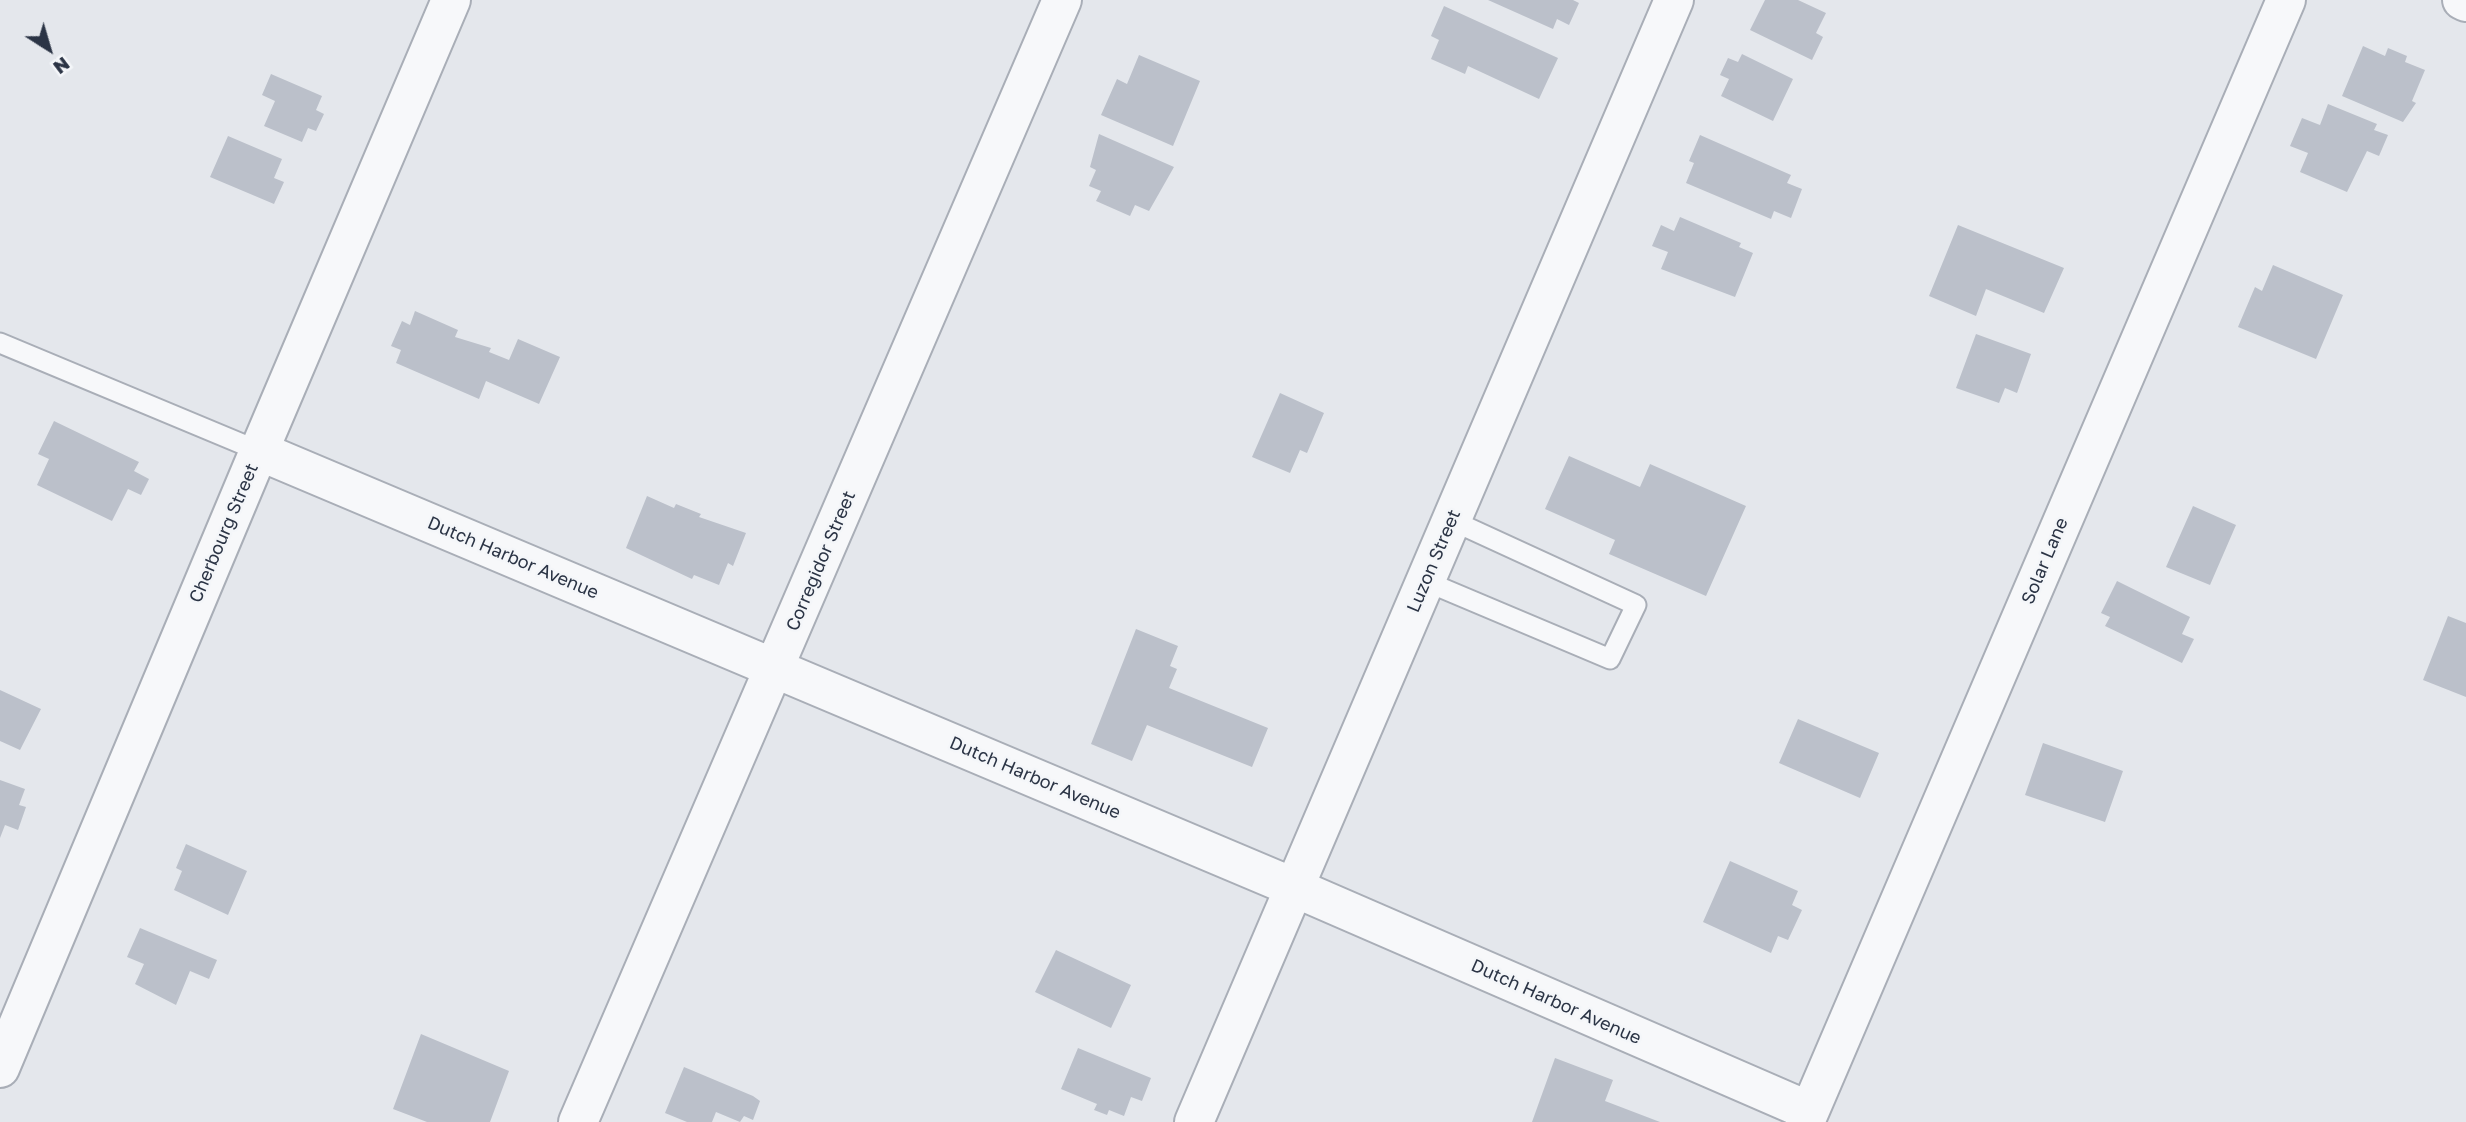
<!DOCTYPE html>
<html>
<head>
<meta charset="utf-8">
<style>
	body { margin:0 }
	#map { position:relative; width:2466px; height:1122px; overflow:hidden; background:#e4e7ec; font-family:"Golos Text",sans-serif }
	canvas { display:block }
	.north { position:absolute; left:14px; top:14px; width:70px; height:70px; -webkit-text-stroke:5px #f4f6f9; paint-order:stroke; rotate:143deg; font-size:19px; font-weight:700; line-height:28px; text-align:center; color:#2b3445 }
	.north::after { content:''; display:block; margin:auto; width:24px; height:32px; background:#2b3445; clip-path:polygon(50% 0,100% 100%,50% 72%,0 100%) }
</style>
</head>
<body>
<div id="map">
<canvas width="2466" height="1122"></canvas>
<div class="north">N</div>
</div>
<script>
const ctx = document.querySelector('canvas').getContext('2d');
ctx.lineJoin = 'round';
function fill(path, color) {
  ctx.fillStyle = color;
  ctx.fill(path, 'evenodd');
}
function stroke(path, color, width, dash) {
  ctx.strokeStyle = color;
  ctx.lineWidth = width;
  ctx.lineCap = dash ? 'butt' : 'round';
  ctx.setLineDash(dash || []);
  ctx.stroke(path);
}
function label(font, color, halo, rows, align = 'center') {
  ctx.font = font + ' "Golos Text",sans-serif';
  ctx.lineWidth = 5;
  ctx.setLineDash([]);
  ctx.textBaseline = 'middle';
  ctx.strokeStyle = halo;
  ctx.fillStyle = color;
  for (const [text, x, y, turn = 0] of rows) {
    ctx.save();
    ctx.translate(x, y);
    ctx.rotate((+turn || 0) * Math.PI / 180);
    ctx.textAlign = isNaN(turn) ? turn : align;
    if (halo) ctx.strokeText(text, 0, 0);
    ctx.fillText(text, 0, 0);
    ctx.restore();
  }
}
const building = new Path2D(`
	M1488,0H1573L1579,3L1569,25L1557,19L1553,29Z
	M1765,0H1798L1826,13L1816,33L1823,37L1812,60L1750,30Z
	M1444,6L1558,58L1539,99L1468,66L1465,74L1431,59L1439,40L1431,36Z
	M2363,46L2385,56L2388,48L2407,56L2405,62L2425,70L2412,101L2416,103L2403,122L2342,96Z
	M1742,54L1793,79L1773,121L1721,96L1729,79L1720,75L1728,58L1738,62Z
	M1139,55L1200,81L1173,146L1101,115L1117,79L1127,84Z
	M271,74L322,96L316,110L324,114L316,131L308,128L302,142L264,126L275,101L262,95Z
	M2328,104L2377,124L2374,130L2388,135L2379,156L2367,151L2347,192L2300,172L2308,153L2290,146L2302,118L2320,125Z
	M1099,134L1174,167L1149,211L1135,205L1130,216L1096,201L1101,191L1089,186L1096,170L1090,167Z
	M1700,135L1791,175L1787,183L1802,189L1791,218L1774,211L1771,219L1686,183L1694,163L1689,161Z
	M228,136L282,159L274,178L284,182L274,204L210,177Z
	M1680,217L1741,243L1739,247L1753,253L1735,297L1661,269L1668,252L1652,246L1661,225L1674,231Z
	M1958,225L2064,268L2044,313L1986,289L1976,316L1929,296Z
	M2273,265L2343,295L2316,359L2238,327L2255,287L2262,291Z
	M415,311L458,330L455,337L491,348L489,352L509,360L518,339L560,357L539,404L486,381L479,399L396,363L401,350L391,346L402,321L410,325Z
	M1976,334L2031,354L2017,393L2005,388L1999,403L1956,388Z
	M1280,393L1324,413L1307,453L1300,450L1290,473L1252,457Z
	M54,421L139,462L134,471L149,479L141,495L128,489L112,521L37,485L49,459L38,454Z
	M1569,456L1640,487L1650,464L1746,506L1706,596L1609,554L1615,540L1545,509Z
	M647,496L674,508L676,504L701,514L699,517L746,533L733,566L728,563L719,585L694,575L692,579L626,548Z
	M2193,506L2236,525L2210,585L2166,567Z
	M2117,581L2190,617L2182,634L2194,639L2182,663L2105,626L2110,617L2101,613Z
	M2448,616L2466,623V697L2423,680Z
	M1136,629L1178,646L1170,666L1177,669L1169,688L1268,728L1252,767L1147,725L1132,761L1091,744Z
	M0,690L41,709L20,750L0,741Z
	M1798,719L1879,753L1860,798L1779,763Z
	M2043,743L2123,771L2105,822L2025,795Z
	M0,780L25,789L19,805L26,807L18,830L5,825L0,838Z
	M186,844L247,871L228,915L174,890L182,871L176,868Z
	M1730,861L1798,891L1792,905L1802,910L1788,940L1778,936L1771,953L1703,922Z
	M140,928L217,960L209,979L190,971L176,1005L135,984L144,964L127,957Z
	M1056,950L1131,985L1111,1028L1035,992Z
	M421,1034L509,1071L490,1122H427L393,1109Z
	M1078,1048L1151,1078L1142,1101L1131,1097L1124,1116L1109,1110L1107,1115L1094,1110L1097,1104L1061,1089Z
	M1555,1058L1613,1080L1605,1101L1660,1122H1532Z
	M684,1067L753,1096L760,1101L753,1120L744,1116L740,1122L716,1112L712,1122H687L665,1113Z`);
const lane = new Path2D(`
	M0,343L259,451
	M1425,581L1610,659L1636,605L1451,520`);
const street = new Path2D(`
	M2462,0L2466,2
	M259,451L1293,887L1809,1111
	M0,1068L259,451L451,0
	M578,1122L1062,0
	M1194,1122L1674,0
	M1805,1122L2286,0`);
const streetNames = [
	["Cherbourg Street",224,533,-67],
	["Dutch Harbor Avenue",513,558,23],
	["Corregidor Street",821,561,-67],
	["Luzon Street",1434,561,-67],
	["Solar Lane",2045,561,-67],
	["Dutch Harbor Avenue",1035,778,23],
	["Dutch Harbor Avenue",1556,1002,24]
];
fill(building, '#bbc0ca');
stroke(lane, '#a9aeb7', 23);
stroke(street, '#a9aeb7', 42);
stroke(lane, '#f7f8fa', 19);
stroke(street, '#f7f8fa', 38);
label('18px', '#2b3445', '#f4f6f9', streetNames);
</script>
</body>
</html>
